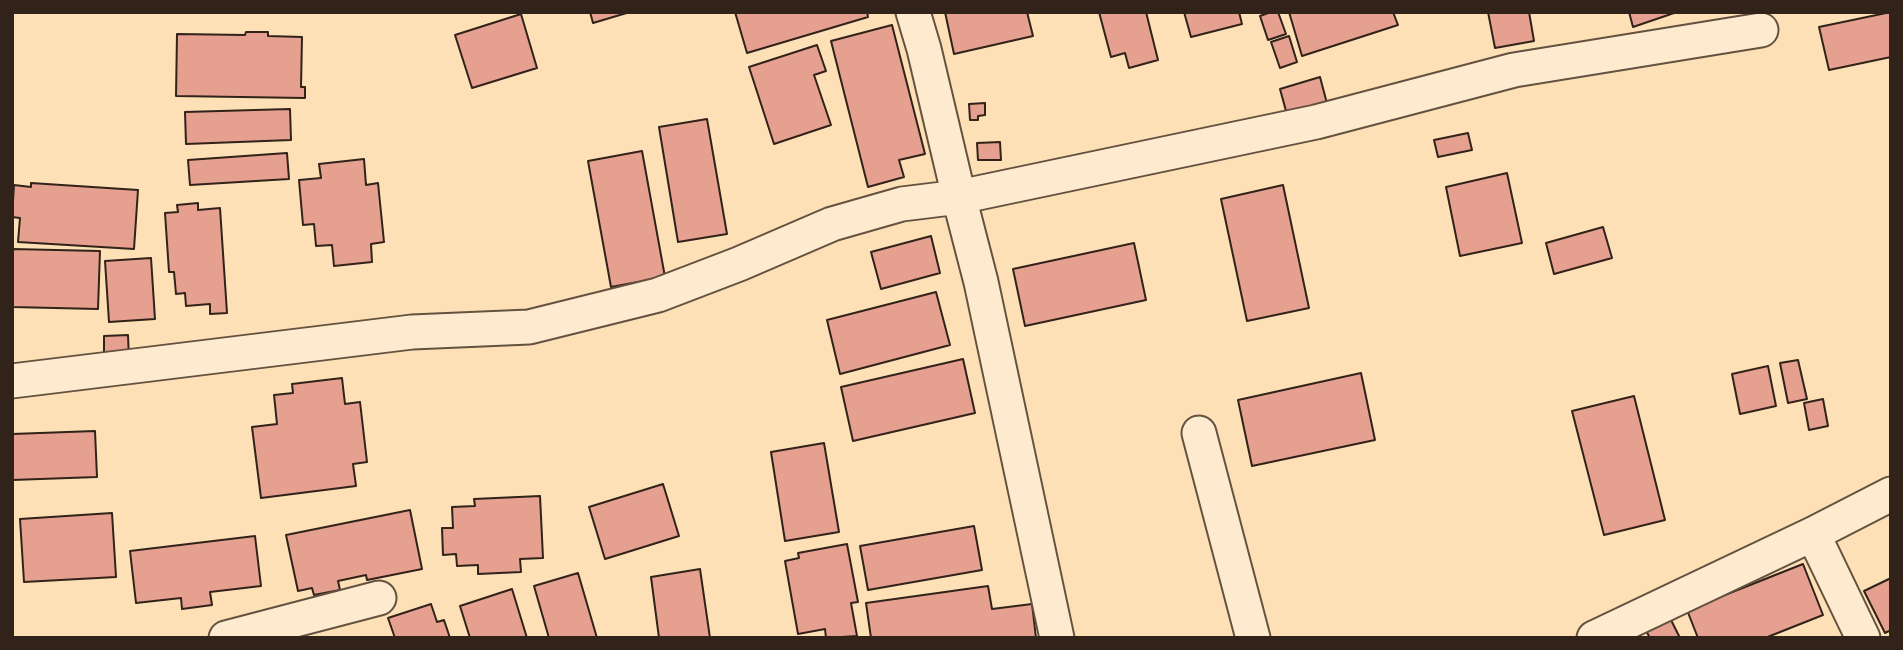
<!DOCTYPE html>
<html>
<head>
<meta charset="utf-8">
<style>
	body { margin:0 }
	#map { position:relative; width:1903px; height:650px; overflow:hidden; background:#fde0b5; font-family:"Sorts Mill Goudy",serif }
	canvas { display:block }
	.frame { position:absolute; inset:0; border:14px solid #31221a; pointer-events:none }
</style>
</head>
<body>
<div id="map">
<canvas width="1903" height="650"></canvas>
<div class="frame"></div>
</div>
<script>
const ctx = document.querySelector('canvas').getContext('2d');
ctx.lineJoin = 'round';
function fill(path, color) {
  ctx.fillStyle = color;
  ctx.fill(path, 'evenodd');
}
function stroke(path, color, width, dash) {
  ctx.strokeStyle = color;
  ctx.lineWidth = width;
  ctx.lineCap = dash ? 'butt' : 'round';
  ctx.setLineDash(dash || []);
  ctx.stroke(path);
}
const building = new Path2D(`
	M590,12H630L593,23Z
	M735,12H867L868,17L747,53Z
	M945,12H1027L1033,36L954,54Z
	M1099,12H1146L1158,60L1129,68L1125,53L1111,57Z
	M1184,12H1239L1242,24L1191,37Z
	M1271,12H1278L1286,34L1268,40L1260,16Z
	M1289,12H1393L1398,25L1302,56Z
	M1488,12H1529L1534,41L1495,48Z
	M1629,12H1677L1633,27Z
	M1891,12V57L1829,70L1819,27Z
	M521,14L537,68L472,88L455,35Z
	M892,25L925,154L899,160L904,177L868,187L831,41Z
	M246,32H268V36L302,37L301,87H305V98L176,96L177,34L245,35Z
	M1289,36L1297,62L1280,68L1271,42Z
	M817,45L826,71L814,75L831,125L774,144L749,67Z
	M1320,77L1329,111L1289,122L1280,89Z
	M985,103V115L978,116V120H970L969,104Z
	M290,109L291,140L186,144L185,112Z
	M707,119L727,234L678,242L659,127Z
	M1468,133L1472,150L1438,157L1434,140Z
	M1000,142L1001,160H978L977,143Z
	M642,151L665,277L611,287L588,161Z
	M287,153L289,179L190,185L188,160Z
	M364,159L366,185L378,183L384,242L371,244L372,262L334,266L332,245L316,246L314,224L303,225L299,180L321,178L319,164Z
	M1507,173L1522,243L1460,256L1446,187Z
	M31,183L138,190L134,249L18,242L20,218L12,217L14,185L31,187Z
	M1283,185L1309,308L1247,321L1221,199Z
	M198,203V210L220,208L227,313L210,314V304L186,306L185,293L176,294L174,272H169L165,213L178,212L177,205Z
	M1603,227L1612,258L1554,274L1546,243Z
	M931,236L940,273L881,289L871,252Z
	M1134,243L1146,300L1025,326L1013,269Z
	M12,249L100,251L98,309L12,307Z
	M151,258L155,319L109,322L105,261Z
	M936,292L950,345L840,374L827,320Z
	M128,335L129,359H104V336Z
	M963,359L975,413L853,441L841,387Z
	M1798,360L1807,399L1788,403L1780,363Z
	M1768,366L1776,406L1740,414L1732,374Z
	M1361,373L1375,440L1252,466L1238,400Z
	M342,378L345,404L360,402L367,462L353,464L356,486L261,498L252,427L277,424L274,395L293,393L292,384Z
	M1634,396L1665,520L1604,535L1572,411Z
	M1823,399L1828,426L1809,430L1804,403Z
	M95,431L97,477L12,480V434Z
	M824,443L839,532L785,541L771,452Z
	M663,484L679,536L605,559L589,507Z
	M540,496L543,558L520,559L521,572L478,574V565L457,566L456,554L443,555L442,528H453L452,507L475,506L474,499Z
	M410,510L422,569L367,580L366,575L338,581L340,590L314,595L312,588L298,591L286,535Z
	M112,513L116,577L24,582L20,519Z
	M974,526L982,570L868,590L860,546Z
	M255,536L261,586L210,592L212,605L182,609L181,598L136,603L130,551Z
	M847,544L858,602L851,603L857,636L826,638L825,629L798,634L785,561L799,558L798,553Z
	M1803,564L1823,615L1765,638H1698L1687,610Z
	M700,569L710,638H659L651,577Z
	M578,573L597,638H549L534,586Z
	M1891,578V630L1885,633L1864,591Z
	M988,586L992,609L1032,604L1036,638H871L866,603Z
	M512,589L527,638H470L460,606Z
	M431,604L437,622L444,620L450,638H395L388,618Z
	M1668,614L1680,638H1650L1644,627Z`);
const minor = new Path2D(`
	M913,12L924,49L959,197L1316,122L1514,70L1761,30
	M12,381L412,332L529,327L658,295L739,264L832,224L902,204L959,197L981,282L1057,638
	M1199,433L1253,638
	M1813,534L1863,638
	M226,638L379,598
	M1594,638L1813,534L1891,494`);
fill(building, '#e6a090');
stroke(building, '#31221a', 2);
stroke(minor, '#645241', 37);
stroke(minor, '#feebcf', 33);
</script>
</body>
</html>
